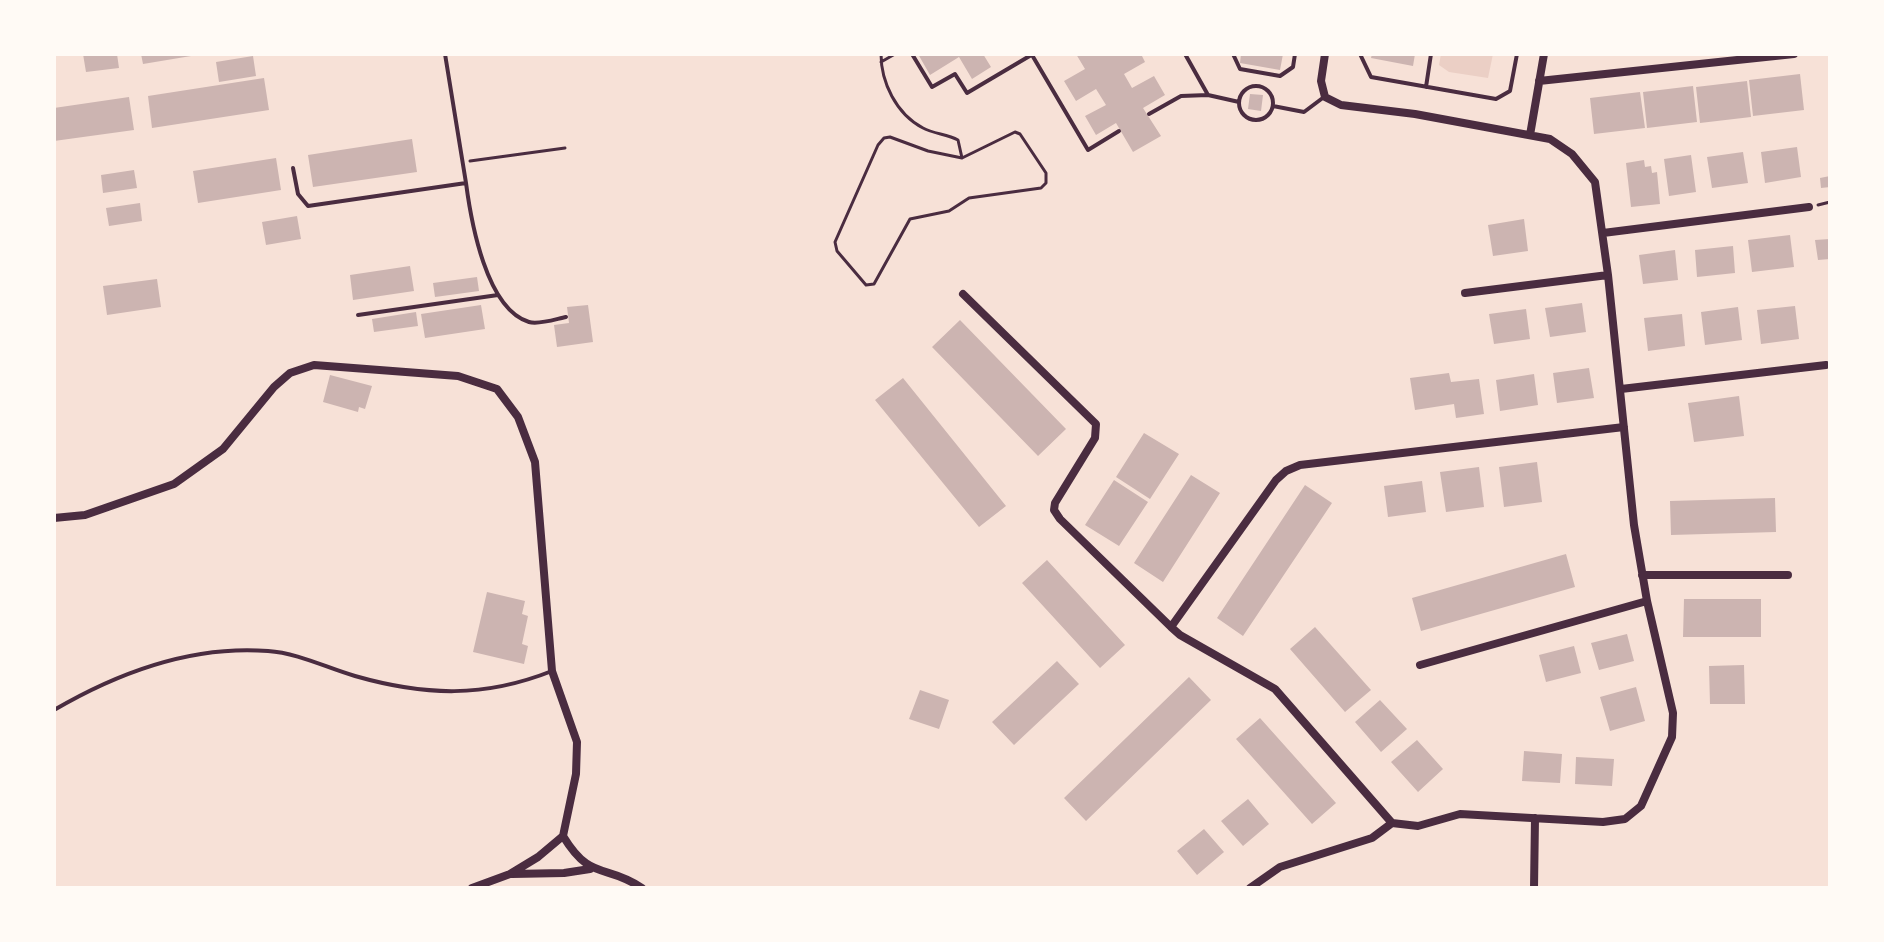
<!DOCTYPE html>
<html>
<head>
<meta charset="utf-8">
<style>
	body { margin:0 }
	#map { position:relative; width:1884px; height:942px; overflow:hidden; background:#f7e1d7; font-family:"Crimson Pro",serif }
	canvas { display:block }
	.frame { position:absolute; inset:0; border:56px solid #fffaf5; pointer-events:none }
</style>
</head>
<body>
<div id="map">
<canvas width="1884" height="942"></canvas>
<div class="frame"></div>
</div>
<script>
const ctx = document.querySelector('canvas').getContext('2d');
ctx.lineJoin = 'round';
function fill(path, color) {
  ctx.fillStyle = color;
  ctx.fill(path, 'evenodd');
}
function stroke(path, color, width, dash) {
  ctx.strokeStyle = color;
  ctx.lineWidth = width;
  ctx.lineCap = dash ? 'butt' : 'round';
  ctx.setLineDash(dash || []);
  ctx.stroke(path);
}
const green = new Path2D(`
	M1441,54H1493L1488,78L1449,72L1439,65Z`);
const building = new Path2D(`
	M83,54H117L119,68L86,72Z
	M141,54H191V56L143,64Z
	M918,54H983L991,67L972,79L959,57L930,75Z
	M1076,54H1141L1145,62L1124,74L1132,88L1154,76L1165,95L1143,108L1161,136L1133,152L1116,123L1096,135L1085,116L1106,105L1096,89L1076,101L1064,81L1085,69Z
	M1241,54H1283L1280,70L1240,63Z
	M1372,54H1415L1413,66L1371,58Z
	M253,56L256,76L219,82L216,62Z
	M1800,74L1804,110L1753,116L1749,80Z
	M264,78L269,110L152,128L148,96Z
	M1747,81L1751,117L1700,123L1696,87Z
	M1693,86L1697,122L1647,128L1643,92Z
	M1640,92L1645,128L1594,134L1590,98Z
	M1250,94L1263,95L1261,111L1248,109Z
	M129,97L134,130L54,141V108Z
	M412,139L417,172L313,187L308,155Z
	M1797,147L1801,177L1765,183L1761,152Z
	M1743,152L1748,183L1712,188L1707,157Z
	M1691,155L1696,192L1669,196L1664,159Z
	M276,158L281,190L198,203L193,171Z
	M1644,160L1645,167L1651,166L1652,173L1657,172L1660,204L1631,207L1626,163Z
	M134,170L137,188L103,193L101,175Z
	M1830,176V187L1821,188L1820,178Z
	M140,203L142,221L109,226L106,208Z
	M297,216L301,239L266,245L262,222Z
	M1524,219L1528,251L1493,256L1488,225Z
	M1790,235L1794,267L1752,272L1748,240Z
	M1830,239V259L1818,260L1815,240Z
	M1733,246L1735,273L1697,277L1695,250Z
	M1675,250L1678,280L1643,284L1639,255Z
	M410,266L414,291L353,300L350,275Z
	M477,277L479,291L435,297L433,283Z
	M157,279L161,307L107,315L103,286Z
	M1582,303L1586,332L1550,337L1545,308Z
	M481,305L485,329L425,338L421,314Z
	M588,305L593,342L557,347L554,325L569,323L567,307Z
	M1795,306L1799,339L1761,344L1757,310Z
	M1738,307L1742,340L1705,345L1701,312Z
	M1526,309L1530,339L1494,344L1489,314Z
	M416,312L418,326L374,332L372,319Z
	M1682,314L1685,346L1648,351L1644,318Z
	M960,320L1066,429L1038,456L932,347Z
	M1589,368L1594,398L1557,403L1553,373Z
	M1449,373L1451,382L1479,379L1484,414L1456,418L1454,404L1415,410L1410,378Z
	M1534,374L1538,405L1500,411L1496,380Z
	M330,375L372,386L365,409L359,407L358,412L323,402Z
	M903,378L1006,506L979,527L875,400Z
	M1739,396L1744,436L1694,442L1688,403Z
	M1144,433L1179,454L1150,499L1116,477Z
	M1537,462L1542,502L1504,507L1499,467Z
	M1479,467L1484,507L1446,512L1440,472Z
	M1191,475L1220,493L1163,582L1134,563Z
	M1114,480L1148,502L1119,546L1085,525Z
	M1422,481L1426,512L1388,517L1384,486Z
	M1305,485L1332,503L1243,636L1217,618Z
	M1775,498L1776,532L1671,535L1670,501Z
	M1566,554L1575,587L1421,631L1412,598Z
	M1047,560L1125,645L1100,668L1022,583Z
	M487,592L525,601L522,614L528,616L522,644L528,646L524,664L473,652Z
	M1684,599H1761V637H1683Z
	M1315,627L1371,690L1345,712L1290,649Z
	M1627,634L1634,661L1599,670L1591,643Z
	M1574,646L1581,673L1546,682L1539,655Z
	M1057,661L1079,684L1014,745L992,722Z
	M1744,665L1745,704H1710L1709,666Z
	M1189,677L1211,700L1086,821L1064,798Z
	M1636,687L1645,721L1610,731L1600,697Z
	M920,690L949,700L939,729L909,719Z
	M1380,700L1407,729L1381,752L1355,722Z
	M1260,718L1336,803L1312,824L1236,739Z
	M1417,740L1443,769L1418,792L1391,762Z
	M1524,751L1562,754L1560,783L1522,781Z
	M1576,757L1614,759L1612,786L1575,784Z
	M1248,799L1269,824L1243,846L1221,821Z
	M1204,829L1224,852L1197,875L1177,851Z`);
const path = new Path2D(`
	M881,54C881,82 896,114 923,128C934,134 947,134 958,140L962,158
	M881,62L895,54
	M1015,132L1020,134L1046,173V183L1041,188L969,198L949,211L910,219L874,284L866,285L837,251L835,242L878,145L884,138L890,137L928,151L962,158Z
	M470,161L565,148
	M1818,205L1830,202`);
const service = new Path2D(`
	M912,54L932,87L955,74L967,93L1033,54
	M1185,54L1208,95L1239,102
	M1233,54L1240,69L1280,76L1293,67L1295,54
	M1360,54L1371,77L1496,99L1510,91L1517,54
	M1032,55L1088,150L1119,131
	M1239 103a17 17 0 1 1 34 0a17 17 0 1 1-34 0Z
	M1426,87L1431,54
	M1273,106L1304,112L1324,97
	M1149,114L1181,96L1208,95
	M293,168L298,194L308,206L466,183L445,54
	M466,183C471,221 486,309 529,322C539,325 556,319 566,317
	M358,315L498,295
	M54,710C119,672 191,645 268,651C298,653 327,668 355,676C425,696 484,698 552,671`);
const minor = new Path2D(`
	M1539,81L1794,54
	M1530,135L1544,54
	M1603,233L1809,207
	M1465,293L1608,275
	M963,294L1096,424L1095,438L1055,503L1054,510L1060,519L1171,627
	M1621,389L1826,365
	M54,518L85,515L174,484L223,449L274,387L290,373L314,365L458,376L497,389L518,417L535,462L552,671L577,742L576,774L563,836L538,857L510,874L472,888
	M1642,575H1788
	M1420,665L1647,601
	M1392,823L1275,689L1180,635L1171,627L1276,480L1286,471L1300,465L1624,427
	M563,836C591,882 605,863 642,888
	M512,874L564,873L590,869
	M1250,888L1280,867L1372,838L1392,823L1418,826L1460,814L1603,822L1625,819L1641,806L1672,737L1673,713L1647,601L1634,525L1608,275L1595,182L1572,154L1550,139L1415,114L1341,105L1325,97L1321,81L1325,54
	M1534,888L1535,818`);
fill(green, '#ebcfc5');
fill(building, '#ccb4b1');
stroke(path, '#4a2c40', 3);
stroke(service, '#4a2c40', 4);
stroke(minor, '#4a2c40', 8);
</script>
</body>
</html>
